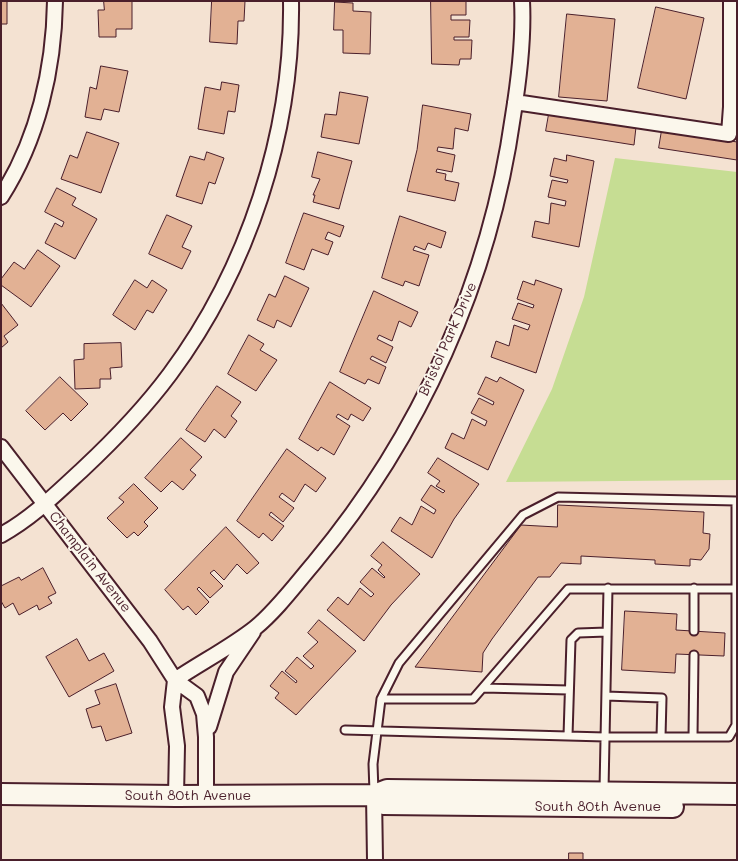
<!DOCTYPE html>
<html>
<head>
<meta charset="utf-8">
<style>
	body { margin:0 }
	#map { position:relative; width:738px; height:861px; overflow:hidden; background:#f4e2d2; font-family:Mali,sans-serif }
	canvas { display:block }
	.frame { position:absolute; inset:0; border:2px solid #4a1f2b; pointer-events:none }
</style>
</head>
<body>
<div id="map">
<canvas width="738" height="861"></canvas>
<div class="frame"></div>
</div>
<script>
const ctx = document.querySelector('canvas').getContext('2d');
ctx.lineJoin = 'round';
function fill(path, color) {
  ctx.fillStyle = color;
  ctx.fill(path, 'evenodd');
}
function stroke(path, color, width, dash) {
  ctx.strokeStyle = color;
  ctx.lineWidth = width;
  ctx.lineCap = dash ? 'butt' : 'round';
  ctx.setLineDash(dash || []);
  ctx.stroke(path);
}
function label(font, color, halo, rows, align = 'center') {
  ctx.font = font + ' Mali,sans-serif';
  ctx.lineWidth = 4;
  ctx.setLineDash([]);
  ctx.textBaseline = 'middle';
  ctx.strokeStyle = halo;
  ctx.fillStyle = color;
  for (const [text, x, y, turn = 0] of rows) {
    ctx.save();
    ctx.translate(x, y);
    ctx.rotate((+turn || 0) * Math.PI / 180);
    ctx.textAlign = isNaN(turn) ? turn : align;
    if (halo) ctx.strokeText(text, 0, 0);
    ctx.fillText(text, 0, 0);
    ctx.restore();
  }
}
const green = new Path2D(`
	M615,158L737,172V480L506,482L552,389L584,297Z`);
const building = new Path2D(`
	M1,1H7V24H1Z
	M104,1H132V29H116V37H99L98,10H104Z
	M212,1H245L244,21H238L237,44L210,42Z
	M431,1H466V15H451V20H470L469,37H454V40H472L471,59H460L459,65L432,64Z
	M335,2L353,3V11L371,12L370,54L343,53V30H334Z
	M656,7L704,18L686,99L638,88Z
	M567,14L615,19L607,101L559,97Z
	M101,66L128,71L119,112L104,109L101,120L85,117L90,87L96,89Z
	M222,82L239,85L235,112L228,111L224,134L198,129L205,87L220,90Z
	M340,92L368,97L359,144L321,137L325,114L336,115Z
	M423,105L471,114L468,131L455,128L453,149L438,147L437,151L455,155L452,172L437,169L436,172L446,174L445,180L459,183L455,201L407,191L417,150Z
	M549,114L636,127L634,145L546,131Z
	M662,130L737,142V160L659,148Z
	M87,132L119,143L101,193L61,179L70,155L77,158Z
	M207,152L224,158L215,184L209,182L202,204L176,196L190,156L204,160Z
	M318,152L352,161L339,209L313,202L315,195H313L320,179L312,177Z
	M567,155L594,161L579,247L532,237L535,221L549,224L551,203L565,206L566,201L548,197L552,180L567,183L568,180L550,176L554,158L566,161Z
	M57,188L76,198L72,205L97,219L75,259L45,243L55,223L62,227L64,222L45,212Z
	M304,213L344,226L340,237L328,232L325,239L333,242L328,255L312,249L304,270L286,263Z
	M167,215L192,226L182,247L191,251L182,269L149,254Z
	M400,216L446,232L441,248L428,243L425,250L415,246L413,250L429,255L419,286L405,281L403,286L382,278Z
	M38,250L60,266L31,307L1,285V279L14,262L24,269Z
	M285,276L309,288L291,327L277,320L274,328L257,320L269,294L275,297Z
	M135,280L147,288L152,280L167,290L153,313L147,310L135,330L113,315Z
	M536,280L562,289L536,373L491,357L496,341L509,346L514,325L528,330L530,325L512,319L518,303L533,308L534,305L517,299L523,281L534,285Z
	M374,291L418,312L411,327L399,321L392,341L379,335L377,339L393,347L386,363L372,356L370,359L386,367L379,384L368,379L365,384L340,372Z
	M1,303L18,325L4,336L8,342L1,348Z
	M249,335L264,344L260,350L277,360L256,391L228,374Z
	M121,343L122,367L110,368L111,379H100V388L75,389L74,360L84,359V344Z
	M60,377L88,404L71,421L63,413L45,430L26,411Z
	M486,377L497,382L500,377L524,390L488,470L445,448L452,433L464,439L472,419L485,426L487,421L471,413L479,398L493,405L494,402L478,394Z
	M330,382L371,408L363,421L351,414L348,420L338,414L336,417L350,426L334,455L321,447L318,451L299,439Z
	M217,386L241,402L231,416L237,421L225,438L214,429L205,442L186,430Z
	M181,438L202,457L190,470L196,475L183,490L172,481L161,492L145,478Z
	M287,449L326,478L316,492L305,484L294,502L282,493L279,497L294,508L283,522L271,512L269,515L284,526L272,541L263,533L259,538L237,521Z
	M438,458L479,484L454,519L432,558L391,531L400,517L412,525L421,506L434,514L436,510L421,500L431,485L443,493L445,491L436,486L440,481L428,473Z
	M134,484L158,508L144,522L148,526L138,536L134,532L127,538L107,518L124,502L119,498Z
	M558,505L704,512L703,533L710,534L709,549L701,560L690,559V566L655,564V560L581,556V564L561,563L550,577H538L492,639L483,653L482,672L415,667L521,525L557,527Z
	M226,527L259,563L247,574L237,564L224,580L214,570L210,573L223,586L210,598L199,587L197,589L209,602L196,615L188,606L183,610L165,590Z
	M383,542L420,574L391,605L364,641L327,610L338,597L348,605L360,588L371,597L374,594L360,582L372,568L384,578L385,577L378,570L382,565L371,556Z
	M43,568L56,593L48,597L52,603L39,610L37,605L19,615L13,603L5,608L1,601V586L19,577L21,580Z
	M625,611L677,614L676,630L725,633L724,656L676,654L675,673L622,670Z
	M319,620L356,651L296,715L275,698L279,693L270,686L282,671L296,683L297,681L285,671L297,657L311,669L314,666L303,656L318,642L308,633Z
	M77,639L89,661L104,653L114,671L69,697L46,657Z
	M116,684L132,733L106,741L101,726L92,728L86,709L100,704L95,691Z
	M569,853H583V860H569Z`);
const lane = new Path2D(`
	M694,588V631
	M483,688L569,690
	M606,696L662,698L661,737
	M345,730L605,737H729L736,725V501L558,497L523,515L399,663L381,699
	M568,736L571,640L578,633L607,632
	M693,737L694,655
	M604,790L608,588
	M374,792L373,764L381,699H473L568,589H737`);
const street = new Path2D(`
	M515,102L729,134L731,107V1
	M1,197C38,139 54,69 55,1
	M1,447L150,641L175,680L197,696L204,714L206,737V796
	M1,535C32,518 57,493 83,469C115,439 144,409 170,374C248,269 293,132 291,1
	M175,680C200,663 231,647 255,628C277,610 296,584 314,563C420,436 490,280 513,116C519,79 524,39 522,1
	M175,680L172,707L177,746L176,796
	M209,727L226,672L253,632
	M374,795L375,860`);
const secondary = new Path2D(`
	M1,794L176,796L374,795L387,790L737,794
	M374,795L383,804L673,807`);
const streetNames = [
	["Bristol Park Drive",448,339,-66],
	["Champlain Avenue",90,562,52],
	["South 80th Avenue",188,796],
	["South 80th Avenue",598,807]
];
fill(green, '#c6dd93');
fill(building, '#e2b194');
stroke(building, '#4a1f2b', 1);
stroke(lane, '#4a1f2b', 11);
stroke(street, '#4a1f2b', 18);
stroke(secondary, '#4a1f2b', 24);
stroke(lane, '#fbf7ec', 7);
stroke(street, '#fbf7ec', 14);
stroke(secondary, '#fbf7ec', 20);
label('14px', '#4a1f2b', '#fbf7ec', streetNames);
</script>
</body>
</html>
